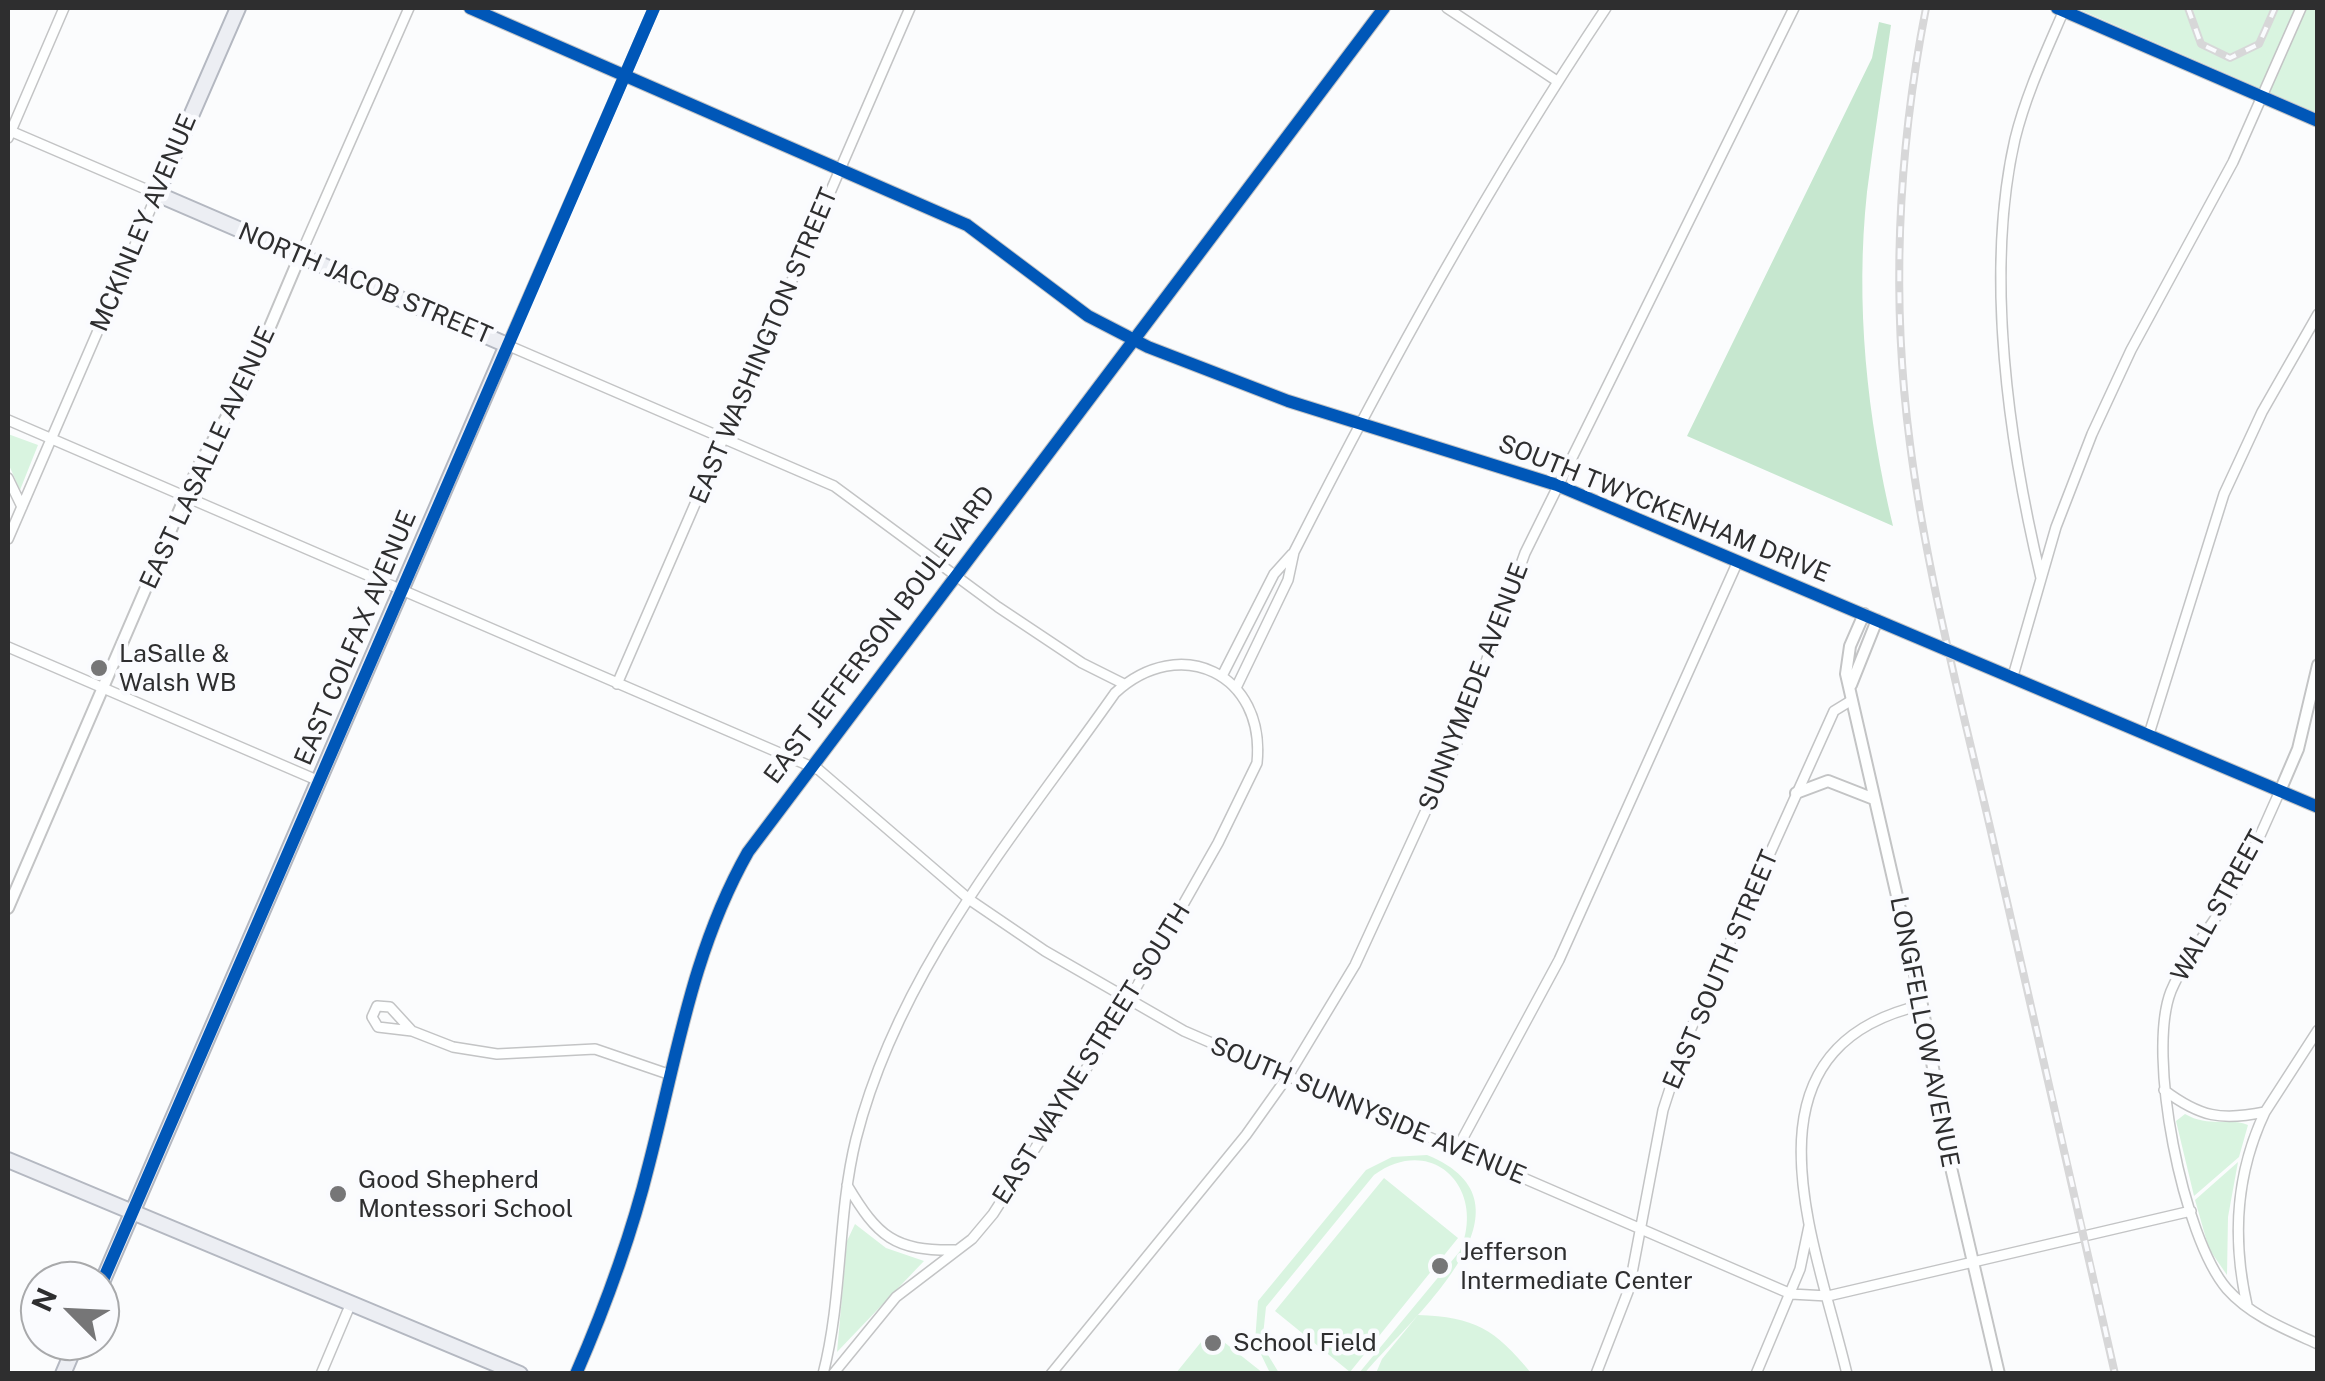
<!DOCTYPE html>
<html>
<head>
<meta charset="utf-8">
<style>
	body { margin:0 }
	#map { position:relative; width:2325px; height:1381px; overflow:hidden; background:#fbfcfd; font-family:"Public Sans",sans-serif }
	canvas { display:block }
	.frame { position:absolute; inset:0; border:10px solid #2e2e2f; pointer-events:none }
	.north { position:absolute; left:20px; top:1261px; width:100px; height:100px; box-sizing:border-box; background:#fafbfe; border:2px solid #a8a9ab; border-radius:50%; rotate:294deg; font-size:28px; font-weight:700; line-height:40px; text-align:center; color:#2e2e2f }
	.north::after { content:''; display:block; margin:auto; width:35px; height:45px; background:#767677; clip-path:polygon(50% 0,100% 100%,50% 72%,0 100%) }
</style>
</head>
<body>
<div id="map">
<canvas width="2325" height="1381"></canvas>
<div class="frame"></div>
<div class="north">N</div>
</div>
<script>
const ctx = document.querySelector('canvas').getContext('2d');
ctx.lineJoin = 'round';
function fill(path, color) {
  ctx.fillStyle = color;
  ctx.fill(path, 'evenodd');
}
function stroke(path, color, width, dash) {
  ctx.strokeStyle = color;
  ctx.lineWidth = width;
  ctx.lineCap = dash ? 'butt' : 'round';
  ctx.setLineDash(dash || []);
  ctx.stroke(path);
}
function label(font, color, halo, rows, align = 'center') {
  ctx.font = font + ' "Public Sans",sans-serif';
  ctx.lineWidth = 9;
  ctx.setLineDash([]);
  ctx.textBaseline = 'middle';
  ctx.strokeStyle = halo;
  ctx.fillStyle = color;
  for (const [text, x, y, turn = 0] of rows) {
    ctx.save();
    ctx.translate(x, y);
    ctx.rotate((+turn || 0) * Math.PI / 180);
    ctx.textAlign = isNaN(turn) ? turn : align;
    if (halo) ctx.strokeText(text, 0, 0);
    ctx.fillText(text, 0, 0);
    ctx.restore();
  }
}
const green = new Path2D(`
	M2076,8H2317V113Z
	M8,434L38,445L20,490L8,463Z
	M2185,1114C2209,1128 2230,1117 2248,1125L2239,1157L2194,1196L2176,1121Z
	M1427,1155C1548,1204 1412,1318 1365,1373H1359L1460,1251C1487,1188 1432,1133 1374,1175L1266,1307L1262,1345L1279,1373H1270L1255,1342L1258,1301L1366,1170L1392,1157Z
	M2238,1162L2228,1217L2227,1275L2209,1249L2195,1200Z
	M1384,1178L1458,1238L1350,1372L1275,1311Z
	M855,1224L886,1248L924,1261L837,1352L847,1241Z
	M1418,1315C1475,1317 1495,1329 1531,1373H1376L1382,1359Z
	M1210,1331L1263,1373H1176Z`);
const forest = new Path2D(`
	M1879,22L1891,25C1883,81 1874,136 1867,192C1855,304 1867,417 1893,526L1687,436L1872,58Z`);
const minor = new Path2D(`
	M654,8L507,345L834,486L998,607L1082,663L1124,684
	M1447,8L1557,81
	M8,130L157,194L8,539
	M8,138L64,8
	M300,256L409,8
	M8,420L819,770L970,900L1045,951L1184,1031L1791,1294L1828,1296L2191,1211
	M8,478L22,507
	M2041,578C2009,444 1984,274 2015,139C2026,94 2046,52 2064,10
	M8,647L319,781
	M1222,676L1274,574L1292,554
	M2013,676L2056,527L2092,434L2131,350L2233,162L2301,8
	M617,684L910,8
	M1236,688L1288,580L1294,552C1389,365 1489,183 1606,8
	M2149,734L2224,494L2262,412L2318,314
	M2280,791C2263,828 2248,866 2227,900C2209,930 2185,958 2171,991C2146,1054 2183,1238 2227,1289C2251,1316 2285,1329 2318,1344
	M412,1031L390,1007L377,1006L372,1017L378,1027L412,1031L453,1047L497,1054L595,1049L668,1074
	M2164,1090C2200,1117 2221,1121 2265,1112L2318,1030
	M1457,1149L1559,960L1738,561
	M847,1185C878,1237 894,1251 955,1250
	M2247,1305C2232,1239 2236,1173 2265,1112
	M321,1374L351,1303
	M823,1374C843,1297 837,1216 856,1139C899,969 1016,834 1115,693C1180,633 1266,674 1257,763L1218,843L1120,1016L993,1214L972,1239L896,1297L833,1374
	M1051,1374L1246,1135L1288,1076L1355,965L1456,745L1525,553L1794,8
	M1596,1374L1629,1289L1663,1110L1685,1042L1834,711L1852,700
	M1756,1374L1800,1269L1809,1226
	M1847,1374C1816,1243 1731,1049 1922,1005`);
const tertiary = new Path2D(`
	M470,8L967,225L1088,316L1148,347L1288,401L1557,485L2318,807
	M2057,8L2318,121
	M1864,614L1850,646L1846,674L1922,1005L1949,1159L1999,1374
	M1851,685L1877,620
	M2280,791L2298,749L2318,665
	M1796,793L1828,781L1874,799
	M8,908L198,467L247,381L300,256
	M576,1374C606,1305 631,1237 649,1164C677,1056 692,951 748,852L1384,8`);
const primary = new Path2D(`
	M8,1160L520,1374
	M100,1287L507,345L157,194L238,8
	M63,1374L77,1341`);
const rail = new Path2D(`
	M1926,8C1898,151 1891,299 1910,444C1927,576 1962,706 1992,836C2033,1015 2075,1194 2115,1374
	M2188,8L2201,44L2230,58L2259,44L2275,8`);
const cycleway = new Path2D(`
	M470,8L967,225L1088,316L1148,347L1288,401L1557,485L2318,807
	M2057,8L2318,121
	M100,1287L654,8
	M576,1374C606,1305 631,1237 649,1164C677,1056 692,951 748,852L1384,8`);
const markers = [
	[99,668,10,"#767677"],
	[338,1194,10,"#767677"],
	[1440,1266,10,"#767677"],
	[1213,1343,10,"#767677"]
];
const streetNames = [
	["MCKINLEY AVENUE",144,223,-67],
	["NORTH JACOB STREET",365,284,23],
	["EAST WASHINGTON STREET",764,346,-67],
	["EAST LASALLE AVENUE",208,458,-65],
	["SOUTH TWYCKENHAM DRIVE",1664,509,22],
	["EAST JEFFERSON BOULEVARD",880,635,-53],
	["EAST COLFAX AVENUE",356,638,-67],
	["SUNNYMEDE AVENUE",1474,687,-69],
	["WALL STREET",2219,906,-61],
	["EAST SOUTH STREET",1721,970,-67],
	["LONGFELLOW AVENUE",1924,1032,79],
	["EAST WAYNE STREET SOUTH",1092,1054,-58],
	["SOUTH SUNNYSIDE AVENUE",1368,1111,23]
];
const poiNames = [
	["LaSalle &",119,654],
	["Walsh WB",119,683],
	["Good Shepherd",358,1180],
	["Montessori School",358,1209],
	["Jefferson",1460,1252],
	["Intermediate Center",1460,1281],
	["School Field",1233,1343]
];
fill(green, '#d9f4e0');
fill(forest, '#c6e7cf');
stroke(minor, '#c3c4c5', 12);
stroke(tertiary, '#c3c4c5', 14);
stroke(primary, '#b4b8c1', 18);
stroke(minor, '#feffff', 9);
stroke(tertiary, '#feffff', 10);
stroke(primary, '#eceef3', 14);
stroke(rail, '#d7d7d8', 8);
stroke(rail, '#fafbfe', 4, [11]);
stroke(cycleway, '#0057b8', 12);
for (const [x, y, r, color] of markers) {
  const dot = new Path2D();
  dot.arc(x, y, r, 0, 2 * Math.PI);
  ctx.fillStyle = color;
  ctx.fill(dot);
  stroke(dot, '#fafbfe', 4);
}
label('25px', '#2e2e2f', '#fafbfe', streetNames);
label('25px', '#2e2e2f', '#fafbfe', poiNames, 'left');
</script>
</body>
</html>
